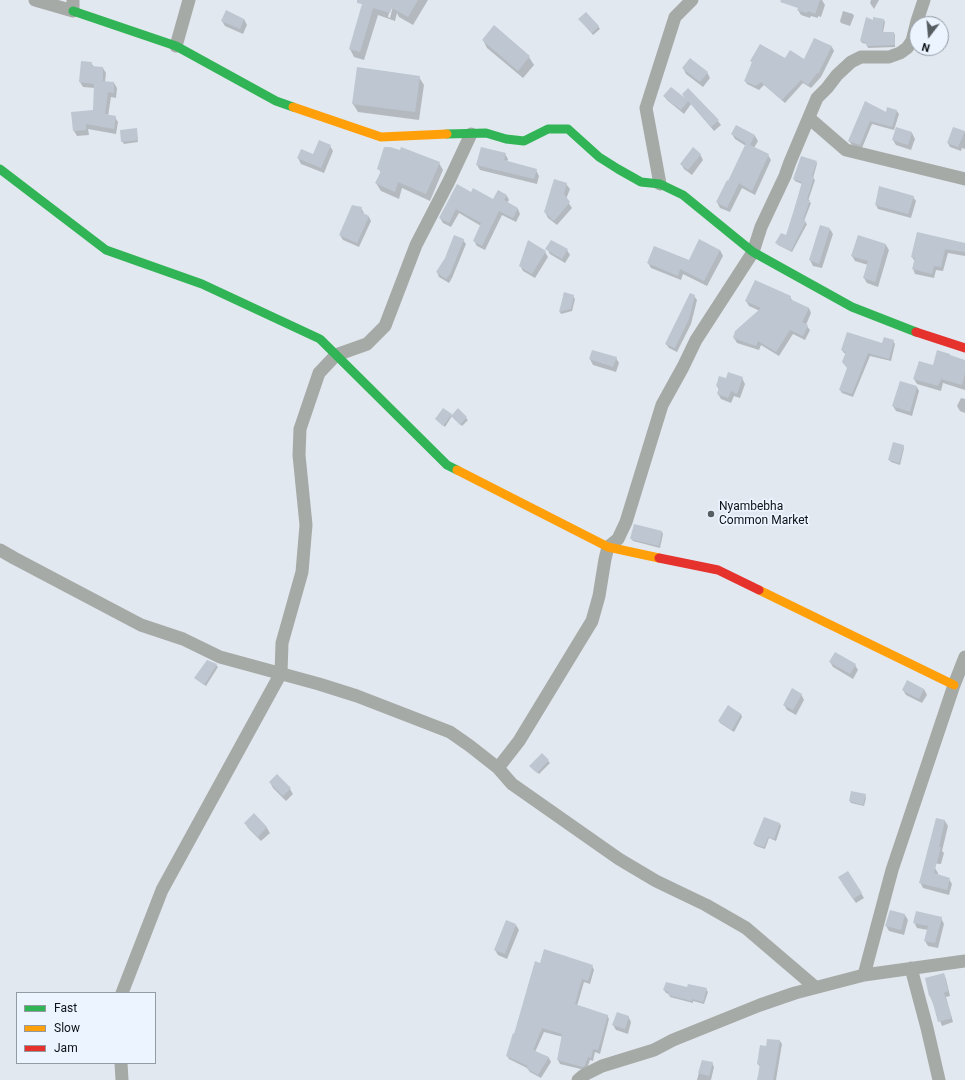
<!DOCTYPE html>
<html>
<head>
<meta charset="utf-8">
<style>
	body { margin:0 }
	#map { position:relative; width:965px; height:1080px; overflow:hidden; background:#e2e8ef; font-family:Roboto,sans-serif }
	canvas { display:block }
	.legend { position:absolute; left:16px; top:992px; width:140px; height:72px; box-sizing:border-box; background:#ebf4ff; border:1px solid #939aa2; margin:0; padding:5px 7px; list-style:none; font-size:12px; color:#0e1216 }
	.legend li { display:flex; align-items:center; gap:8px; height:20px }
	.legend b { width:20px; border:1px solid #939aa2 }
	.north { position:absolute; left:909px; top:16px; width:40px; height:40px; box-sizing:border-box; background:#ebf4ff; border:1px solid #939aa2; border-radius:50%; rotate:196deg; font-size:11px; font-weight:700; line-height:16px; text-align:center; color:#0e1216 }
	.north::after { content:''; display:block; margin:auto; width:14px; height:18px; background:#585d62; clip-path:polygon(50% 0,100% 100%,50% 72%,0 100%) }
</style>
</head>
<body>
<div id="map">
<canvas width="965" height="1080"></canvas>
<ul class="legend">
<li><b style="height:5px;background:#30b455"></b>Fast</li>
<li><b style="height:5px;background:#ff9f0a"></b>Slow</li>
<li><b style="height:5px;background:#e5322d"></b>Jam</li>
</ul>
<div class="north">N</div>
</div>
<script>
const ctx = document.querySelector('canvas').getContext('2d');
ctx.lineJoin = 'round';
function fill(path, color) {
  ctx.fillStyle = color;
  ctx.fill(path, 'evenodd');
}
function stroke(path, color, width, dash) {
  ctx.strokeStyle = color;
  ctx.lineWidth = width;
  ctx.lineCap = dash ? 'butt' : 'round';
  ctx.setLineDash(dash || []);
  ctx.stroke(path);
}
function label(font, color, halo, rows, align = 'center') {
  ctx.font = font + ' Roboto,sans-serif';
  ctx.lineWidth = 3.5;
  ctx.setLineDash([]);
  ctx.textBaseline = 'middle';
  ctx.strokeStyle = halo;
  ctx.fillStyle = color;
  for (const [text, x, y, turn = 0] of rows) {
    ctx.save();
    ctx.translate(x, y);
    ctx.rotate((+turn || 0) * Math.PI / 180);
    ctx.textAlign = isNaN(turn) ? turn : align;
    if (halo) ctx.strokeText(text, 0, 0);
    ctx.fillText(text, 0, 0);
    ctx.restore();
  }
}
const shadow = new Path2D(`
	M364,0H428L413,25L399,17L397,13L395,21L378,15L364,60L354,57L350,49ZM391,6H393L390,18L388,17Z
	M802,0H822L825,5L821,17L818,16V18L811,16L810,18L801,15L798,10Z
	M871,0H879L874,9L870,3Z
	M843,11L853,14L854,16L850,26L841,23L840,21Z
	M244,19L247,25L243,34L225,26L222,21Z
	M884,20L885,22L883,33H894L895,35V47L868,48L867,44L862,43L861,41L874,21Z
	M581,21L598,26L600,29L593,35Z
	M815,39L832,47L834,51L821,77L811,88L803,83L785,103L764,85L759,90L747,84L745,81L753,64L751,61L805,60Z
	M483,40L529,57L534,65L523,78L487,48Z
	M82,62L91,63L94,67L103,68L106,73L105,82L114,83L117,88L116,98L111,97L108,116L115,117L118,122L116,134L88,129L89,135L77,136L74,131L94,111L95,88L83,87L80,82Z
	M683,68L707,72L710,78L703,87L686,74Z
	M419,77L424,85L419,120L358,112L353,104Z
	M688,89L718,121L721,125L714,131L691,104L684,114L667,100L664,96L686,100L683,94Z
	M866,102L886,114L896,110L899,114L894,130L872,124L862,148L852,145L849,141Z
	M736,126L755,136L758,141L754,148L768,155L771,160L755,195L742,188L730,212L720,208L717,202L729,182L746,146L735,139L732,134Z
	M897,128L912,133L915,139L911,150L896,145L893,140Z
	M954,128L965,132V149L962,148L961,151L950,147L948,143Z
	M136,129L138,142L124,144L122,141Z
	M330,146L333,151L324,173L301,164L298,158L314,155Z
	M505,154L508,159L507,162L536,170L539,176L537,184L480,170L477,165Z
	M700,154L703,160L692,175L684,169L681,164Z
	M816,162L817,164L813,178L815,180L808,201L811,203L804,221L807,224L792,252L778,245L777,243L786,237L802,184L795,181L794,179Z
	M439,163L443,170L430,201L402,188L399,199L381,191L376,183L381,173L379,169Z
	M566,184L570,189L566,199L572,208L557,225L548,218L545,212Z
	M471,193L493,201L507,196L509,200L507,203L518,209L520,214L516,222L502,215L485,250L477,246L474,241L481,226L459,213L451,227L443,223L440,218Z
	M913,197L916,201L911,218L878,209L876,205Z
	M361,208L364,213L363,214L369,217L371,221L359,247L343,240L340,235Z
	M830,229L833,234L822,268L813,266L810,260Z
	M917,234L965,244V256L948,253L943,271L936,270L934,278L915,274L913,269L915,262L912,257Z
	M858,236L886,245L889,250L878,287L867,283L864,278L868,265L855,261L852,256Z
	M463,240L466,244L452,278L449,283L439,277L437,272Z
	M547,249L567,250L570,255L565,263L550,254Z
	M720,250L723,256L707,286L683,274L681,280L651,268L648,263L689,261Z
	M545,252L548,257L535,278L523,271L520,265Z
	M564,293L573,296L575,299L572,311L561,314L560,312Z
	M694,296L697,300L691,324L677,352L669,348L666,344Z
	M790,297L793,301L809,308L811,313L806,325L810,330L805,340L793,334L779,356L761,345L759,350L737,343L734,338L760,311L749,306L746,301Z
	M893,341L895,344L891,361L870,356L853,397L842,393L840,390L848,369L846,354L844,353L842,350L883,344Z
	M616,358L619,363L616,372L593,365L590,359Z
	M965,361V390L943,383L941,391L917,384L914,379L934,366Z
	M742,378L745,384L740,398L734,396L731,403L721,399L718,394L719,390L717,386L727,379Z
	M917,387L919,391L912,416L896,411L893,406Z
	M961,398L965,399V413L960,411L957,406Z
	M458,410L468,420L462,426L452,416L445,427L436,419L451,414L452,416Z
	M903,446L904,448L900,465L891,462L889,460Z
	M634,525L662,532L663,534L660,548L633,541L631,538Z
	M836,654L855,665L858,670L853,679L833,667L830,662Z
	M208,661L216,665L218,667L206,686L196,678Z
	M924,689L927,695L922,703L906,695L903,690Z
	M801,694L804,700L796,715L787,710L784,705Z
	M729,707L741,714L742,717L734,732L720,723L719,721Z
	M542,755L550,763L539,774L532,768Z
	M277,775L290,789L293,794L286,801L273,788L270,782Z
	M865,795L866,798L864,806L851,803L850,801Z
	M254,815L267,828L270,833L261,841L248,828L245,823Z
	M765,818L780,824L781,826L776,841L769,838L765,849L756,846L754,844Z
	M936,819L945,821L948,826L942,851L944,853L941,864L929,863Z
	M935,868L938,873V876L949,879L952,884L949,895L923,888L920,882Z
	M842,883L861,893L864,898L856,903Z
	M905,915L908,920L904,935L889,931L886,926Z
	M941,918L944,924L938,948L928,946L925,941L928,930L917,928L914,922Z
	M516,925L519,930L507,959L498,955L495,950Z
	M540,964L592,966L594,970L590,984L584,982L577,1006L607,1015L609,1019L600,1054L595,1052L593,1061L590,1060L587,1069L585,1070L560,1064L558,1060L563,1037L544,1032L535,1052L549,1058L551,1062L541,1078L530,1072L527,1068L509,1059L507,1056Z
	M944,974L946,979L950,996L946,997L953,1022L942,1026L930,996Z
	M688,988L706,989L708,992L704,1004L693,1001V1003L670,997L669,994L666,993L664,990Z
	M628,1016L631,1022L628,1034L616,1030L613,1025Z
	M780,1041L782,1044L776,1080H758L760,1067L758,1064L767,1047Z
	M702,1061L712,1063L714,1067L711,1080H697Z`);
const building = new Path2D(`
	M357,0H418L408,17L392,8L390,13L373,8L360,52L349,49L362,4L357,3Z
	M781,0H820L815,14L808,11L807,13L797,10L798,8L780,2Z
	M226,10L244,19L240,29L221,21Z
	M586,12L599,26L592,33L578,19Z
	M866,17L873,20V17L884,19L882,32H894L895,45L866,46L867,43L860,41Z
	M494,25L530,56L518,71L482,40Z
	M814,38L832,46L818,74L817,73L808,85L801,80L782,100L761,82L756,86L744,81L752,62L750,61L760,44L785,58L790,50L804,59Z
	M690,58L708,72L700,82L682,68Z
	M81,61L92,62L91,66L103,67V81L114,82V93L108,92L105,114L116,116L114,129L86,124V130L73,131L71,112L93,110L94,84L79,82Z
	M357,67L420,76L415,112L352,104Z
	M671,87L685,98L682,94L688,88L719,120L711,127L688,101L681,110L663,96Z
	M865,101L886,112L887,107L897,110L892,127L870,121L860,145L848,141Z
	M736,125L755,135L750,145L769,154L752,191L739,183L727,208L716,202L727,180L728,181L746,143L731,134Z
	M896,127L912,132L908,145L892,140Z
	M953,127L965,131L958,147L947,143Z
	M137,128L138,140L121,142L120,130Z
	M319,140L331,145L321,168L297,158L301,149L313,154Z
	M384,147H390L400,150L401,147L440,162L426,194L398,182L395,192L375,183L381,171L377,169Z
	M481,147L506,153L504,160L537,169L534,179L476,165Z
	M693,147L701,154L688,170L680,164Z
	M801,156L817,161L812,176L814,177L807,199L810,200L803,220L806,221L791,251L775,243L781,233L786,235L794,210L802,182L793,179Z
	M554,179L567,183L564,194L570,202L554,221L544,212Z
	M457,184L471,192L473,188L493,199L498,190L507,195L504,200L518,208L513,218L499,211L482,246L473,241L481,223L456,209L449,223L439,218Z
	M879,186L914,196L908,214L875,205Z
	M352,205L362,207L361,212L369,216L357,243L339,235Z
	M820,225L830,228L819,264L809,260Z
	M917,232L965,243V252L945,249L941,267L934,266L932,274L912,269L915,258L911,257Z
	M454,235L464,239L450,274L446,279L436,272L445,258Z
	M858,235L886,244L875,282L863,278L868,261L851,256Z
	M699,239L720,250L704,281L680,269L678,276L647,263L654,246L689,260Z
	M528,240L546,251L532,274L519,266Z
	M551,240L568,249L562,259L545,249Z
	M755,280L791,296L790,299L809,308L802,322L808,325L803,336L790,330L776,352L758,341L756,346L733,338L735,331L761,308L745,301Z
	M564,292L574,295L571,309L559,312Z
	M690,293L695,295L689,319L675,348L665,344Z
	M847,332L882,343L884,337L894,340L889,359L868,353L852,394L839,390L847,368L842,362L846,352L841,350Z
	M592,350L617,357L613,367L589,359Z
	M937,350L950,354V355L965,360V373L962,385L941,379L938,386L913,379L919,361L933,365Z
	M728,372L743,377L737,394L731,391L728,398L717,394L719,387L716,386L719,376L726,378Z
	M900,381L917,386L910,412L892,406Z
	M443,408L452,414L443,426L435,419Z
	M458,408L467,417L460,425L451,416Z
	M893,442L904,445L899,463L888,460Z
	M634,524L662,531L659,546L630,539Z
	M835,652L856,664L850,674L829,662Z
	M207,660L217,664L204,685L194,678Z
	M907,680L924,689L919,699L902,690Z
	M792,688L802,694L793,710L783,705Z
	M728,705L741,714L732,730L718,721Z
	M542,753L549,760L537,773L529,766Z
	M277,774L291,788L283,796L269,782Z
	M851,791L866,794L863,805L849,801Z
	M254,813L267,827L258,837L244,823Z
	M764,817L780,823L774,839L768,837L764,847L753,844Z
	M936,818L945,820L939,847H941L934,873L950,878L947,890L919,883Z
	M848,871L862,893L853,899L838,877Z
	M890,910L905,914L901,930L885,926Z
	M916,911L942,917L935,943L924,941L928,926L913,923Z
	M506,920L516,924L505,954L494,950Z
	M544,949L593,965L588,981L582,979L575,1004L608,1015L598,1050L593,1049L591,1058L588,1057L585,1065L583,1067L557,1060L562,1034L542,1028L533,1050L549,1057L538,1075L526,1068L528,1066L506,1056L513,1033L514,1034L535,961L540,963Z
	M944,973L948,991L944,993L952,1018L938,1022L931,996H929L925,978Z
	M666,982L687,987L688,984L707,988L703,1002L692,999V1001L668,995L669,992L663,990Z
	M617,1012L629,1016L625,1029L612,1025Z
	M767,1039L780,1040L773,1080H757L760,1065L757,1064L760,1045L766,1046Z
	M702,1060L713,1062L709,1076L698,1073Z`);
const street = new Path2D(`
	M35,0L73,11V0
	M176,46L189,0
	M809,118L846,150L965,179
	M660,184L646,108L675,17L692,0
	M0,550L14,558L141,625L183,639L220,657L319,684L357,696L450,732L470,746L498,768L512,784L619,859L656,881L706,905L746,928L815,987
	M498,768L519,741L592,621L599,596L605,559L608,547L618,539L626,522L662,405L683,367L696,340L753,252L761,227L785,176L790,162L817,98L827,88L837,75L851,62L861,57H889L900,53L907,48L912,41L917,21L924,0
	M911,968L927,1028L939,1080
	M864,975L892,870L954,685L965,657
	M122,993L162,890L281,673L282,643L302,572L306,525L299,455L300,429L319,373L336,355L367,344L385,326L416,245L449,181L471,134
	M121,1063L122,1080
	M578,1080L584,1075L602,1066L654,1050L673,1040L760,1005L795,993L864,975L965,961`);
const fast = new Path2D(`
	M73,11L176,46L276,101L293,107
	M447,134L486,133L506,139L524,141L548,129H568L599,157L618,169L641,182L660,184L683,195L753,252L852,307L916,332
	M0,169L106,250L202,284L320,339L447,465L457,470`);
const slow = new Path2D(`
	M293,107L381,137L447,134
	M457,470L608,547L659,558
	M759,590L954,685`);
const jam = new Path2D(`
	M916,332L965,348
	M659,558L718,570L759,590`);
const markers = [
	[711,514,4,"#585d62"]
];
const poiNames = [
	["Nyambebha",719,507],
	["Common Market",719,521]
];
fill(shadow, '#0003');
fill(building, '#bdc6d1');
stroke(street, '#a6aaa7', 13);
stroke(fast, '#30b455', 9);
stroke(slow, '#ff9f0a', 9);
stroke(jam, '#e5322d', 9);
for (const [x, y, r, color] of markers) {
  const dot = new Path2D();
  dot.arc(x, y, r, 0, 2 * Math.PI);
  ctx.fillStyle = color;
  ctx.fill(dot);
  stroke(dot, '#ebf4ff', 1.5);
}
label('12px', '#0e1216', '#ebf4ff', poiNames, 'left');
</script>
</body>
</html>
